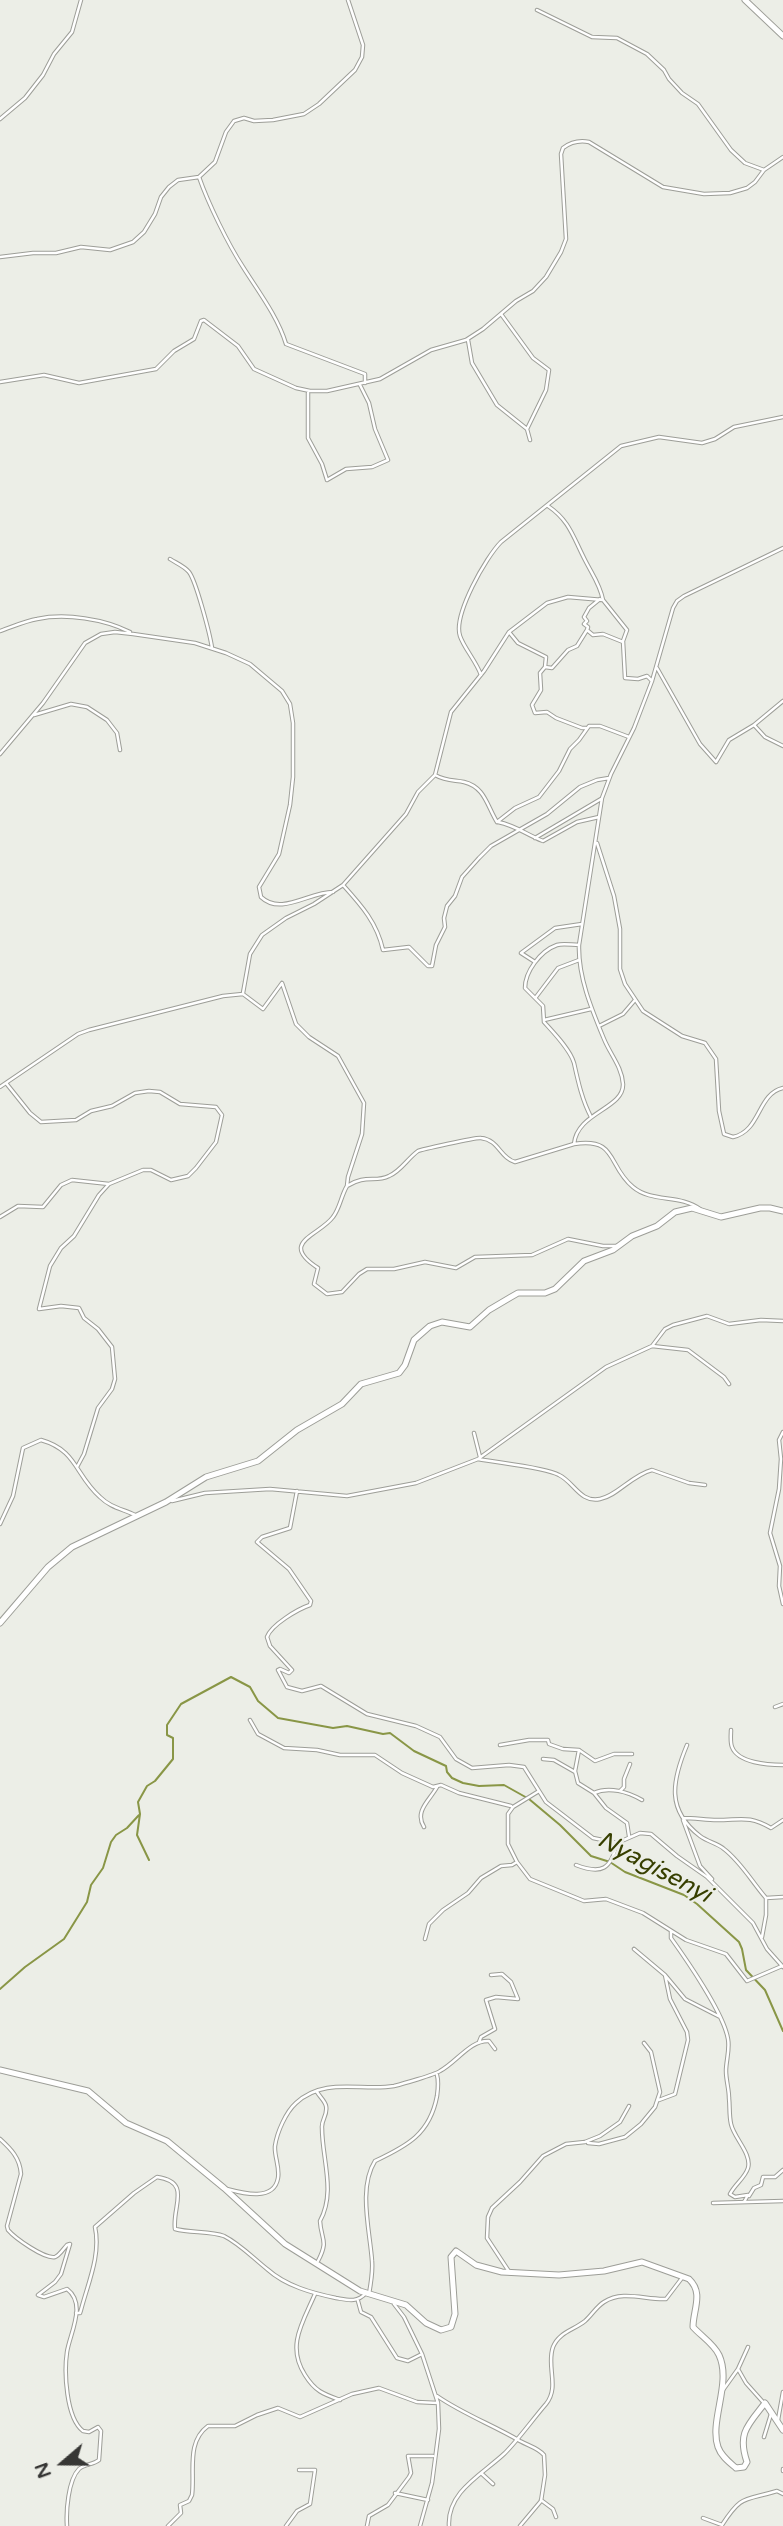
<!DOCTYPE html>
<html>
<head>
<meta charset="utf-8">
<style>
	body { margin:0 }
	#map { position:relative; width:783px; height:2526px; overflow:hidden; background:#eceee7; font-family:"Varela Round",sans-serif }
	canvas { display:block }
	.north { position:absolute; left:28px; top:2428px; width:70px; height:70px; -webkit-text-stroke:5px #eceee7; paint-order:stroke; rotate:250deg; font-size:19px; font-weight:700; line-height:28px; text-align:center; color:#373735 }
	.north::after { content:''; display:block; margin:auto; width:24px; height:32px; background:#373735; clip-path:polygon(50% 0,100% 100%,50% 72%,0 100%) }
</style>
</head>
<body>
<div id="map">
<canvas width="783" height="2526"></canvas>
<div class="north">N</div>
</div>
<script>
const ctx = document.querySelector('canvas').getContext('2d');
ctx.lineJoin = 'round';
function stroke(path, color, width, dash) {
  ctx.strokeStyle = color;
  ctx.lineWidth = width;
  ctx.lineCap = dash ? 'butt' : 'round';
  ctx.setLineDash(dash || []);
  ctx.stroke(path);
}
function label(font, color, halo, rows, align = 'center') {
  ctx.font = font + ' "Varela Round",sans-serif';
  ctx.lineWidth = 5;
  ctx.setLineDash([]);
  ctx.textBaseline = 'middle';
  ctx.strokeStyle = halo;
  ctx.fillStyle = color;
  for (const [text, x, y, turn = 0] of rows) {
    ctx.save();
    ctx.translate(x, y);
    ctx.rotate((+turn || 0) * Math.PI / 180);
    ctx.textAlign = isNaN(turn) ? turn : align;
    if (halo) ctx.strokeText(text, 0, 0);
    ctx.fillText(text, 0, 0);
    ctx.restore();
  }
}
const stream = new Path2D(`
	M149,1860L137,1835L140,1814L138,1802L147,1786L155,1781L173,1759V1738L167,1735V1725L181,1704L231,1677L250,1687L258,1701L278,1718L333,1728L347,1726L383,1734L390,1733L414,1751L446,1766L447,1772L452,1778L463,1783L479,1786L504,1785L529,1799L560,1825L591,1856L610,1862L625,1872L684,1895L697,1904L739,1942L742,1949L746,1970L765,1990L783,2031
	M0,1989L25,1967L64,1939L87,1902L91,1885L103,1868L111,1842L116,1835L127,1828L139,1815`);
const street = new Path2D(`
	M537,10L592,37L617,38L647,54L664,70L669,79L682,93L698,104L731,150L745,163L764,170
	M0,119L25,98L43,75L54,54L72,32L81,0
	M199,177C208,203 228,244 243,267C258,291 278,317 286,344L365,374V383
	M0,257L33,253H56L81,247L110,250L133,242L144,232L155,214L161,197L169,187L178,180L199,177L215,162L226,132L234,121L244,118L254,121L273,120L304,114L319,104L355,70L362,57L363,45L348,0
	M501,314L533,358L549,370L546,390L527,429L530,440
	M468,340L472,363L497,405L527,429
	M0,382L44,375L79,383L156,369L174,351L194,339L201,321L204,320L238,346L254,369L296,388L310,391H327L380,379L431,350L466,340L483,329L516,301L533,291L546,277L561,252L566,239L561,154L563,148C571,142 579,140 589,142L663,187L704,194L730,193L747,188L755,182L764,170L783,157
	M308,393V438L322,464L327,480
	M327,480L346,469L372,467L388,460L375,429L369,403L360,385
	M548,506C570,521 573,537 585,560C592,574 600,584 603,600
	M170,559C176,563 184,566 189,572C196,581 210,634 212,648
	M587,630L588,627L584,624L587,621L584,617L589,608L600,599
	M0,631C12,627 25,621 37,619C66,613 104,619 130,632
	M509,632L518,643L546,657L545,667L540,673L541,690L532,705L535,713L547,712L556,718L582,728H586
	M545,667L552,668L568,650L577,646L587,630L593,635L603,634L623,642
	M657,668L700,744L716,762L729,740L754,725L783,701
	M481,675C476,661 464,648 460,636C453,615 486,557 501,542L621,446L659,437L702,443L715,439L734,427L783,417
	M34,715L71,704L87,707L107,720L117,733L120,750
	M754,725L765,737L783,746
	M0,754L43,703L85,643L101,634L115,632L133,634L195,643L226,653L250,664L282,691L290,704L293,723V777L290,805L279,854L259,887L261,897C281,916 309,892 333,892
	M435,775C446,781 453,780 464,782C485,787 487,806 497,822
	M497,822L515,808L539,797L559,771L570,749L579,740L589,726H600L629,737
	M498,822C517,826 525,834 543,841L577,822L599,817
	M535,838L601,799
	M597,843L614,896L620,929V969L625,984L643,1011L682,1036L705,1043L716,1059L719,1111L724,1134L733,1137C761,1131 757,1094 783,1088
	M343,885L406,814L418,792L435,775L451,712L484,671L509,632L547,603L568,597L603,600L627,630L623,641L625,678L638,679L647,676L652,681
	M579,945C572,945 563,943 557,945C540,951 525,972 525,988L543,1006L544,1022C553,1032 570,1049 574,1063C578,1081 582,1100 591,1117
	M535,962L521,953L555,928L582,924
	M243,993L250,954L262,935L286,918L314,904L343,885C362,906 377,923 383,950L409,947L428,966H432L436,945L445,927L444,918L447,906L455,896L462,877L479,858L491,846L547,814L580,787L597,780L609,778
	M536,997L558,968L579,960
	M544,1020L591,1009
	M599,1026L623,1014L635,1000
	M6,1083L30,1113L41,1122L76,1120L91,1111L112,1106L135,1093L149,1091L160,1092L180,1104L216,1107L222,1115L216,1142L196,1168L188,1176L171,1180L151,1170H143L109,1184L99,1195L74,1236L61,1248L50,1266L39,1309L61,1306L79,1308L84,1318L98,1329L112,1347L115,1379L112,1389L98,1408L84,1454L77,1467
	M0,1087L78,1034L89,1030L223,996L243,994L263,1009L282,983L296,1024L309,1037L338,1056L364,1103L362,1134L348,1177L347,1186C366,1174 375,1183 389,1176C401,1171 407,1159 418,1151C420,1150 476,1137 481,1138C499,1140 500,1158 515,1162L574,1144
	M347,1186C341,1196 340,1208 333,1217C319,1236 278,1242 318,1268L314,1284L327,1294L342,1292L359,1274L367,1269H394L425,1262L456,1268L475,1257L532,1255L568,1239L603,1246H618
	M700,1209C680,1194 652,1203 633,1187C607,1166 618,1137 574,1144C577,1112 624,1109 623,1084C622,1067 610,1054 604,1039C592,1010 578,977 579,945L602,798L611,774L634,728L652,681L673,608L677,601L684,596L783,548
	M0,1217L18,1206L43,1207L61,1185L72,1180L109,1184
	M652,1346L688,1350L724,1377L729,1384
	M783,1432L779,1440L781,1459L779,1489L770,1533L780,1566L779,1586L783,1604
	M474,1433L480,1457
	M478,1459C498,1463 544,1467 559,1475C574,1482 580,1503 600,1499C617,1496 632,1475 652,1470L689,1483L705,1485
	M297,1491L290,1528L262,1537L257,1542L289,1569L311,1601L310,1605C298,1609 271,1625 267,1637L270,1646L292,1670L289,1673L280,1669L278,1670L287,1687L302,1691L321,1686L367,1714L416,1726L440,1737L456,1759L472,1768L509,1765L524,1767L546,1802L593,1838L617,1843L640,1833L651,1834L677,1856L707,1877L753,1923L767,1949L783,1967
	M172,1501L205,1493L270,1489L347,1496L416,1483L478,1459L606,1367L652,1346L665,1329L673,1325L707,1316L729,1324L761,1320L783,1321
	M0,1524L13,1496L23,1448L41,1440C77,1450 75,1475 100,1497C110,1507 122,1509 135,1515
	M775,1707L783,1704
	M250,1720L258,1734L284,1748L317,1750L340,1755H375L402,1773L433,1787L441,1785L459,1793L511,1806
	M731,1730C731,1735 730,1742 732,1747C738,1763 768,1765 783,1765
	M500,1745L529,1740H548L549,1744L563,1749L579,1750
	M687,1745C672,1781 666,1810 700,1836C708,1842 717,1843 724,1849C741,1862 752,1882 766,1898V1915L762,1937
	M543,1759L554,1760L575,1772
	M539,1791L513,1807L508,1814V1844L517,1862L530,1879L584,1901L606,1899L643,1913L686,1940L726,1954L747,1981L782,1966
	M620,1791L624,1787V1779L630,1764
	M594,1793C609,1786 628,1792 642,1800
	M683,1818C695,1818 706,1820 717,1820C741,1820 749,1815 771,1828L783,1820
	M683,1820L700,1866L712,1879
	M424,1827C414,1811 430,1800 437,1787
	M629,1836L627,1823L606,1808L594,1793L578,1783L575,1771L579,1750L595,1761L614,1754H632
	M576,1865C602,1875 611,1869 617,1843
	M766,1898L783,1897
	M671,1931V1938C686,1959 724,2014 728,2039C730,2050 726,2061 726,2071C726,2080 729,2089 729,2098C730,2107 729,2115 731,2124C734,2138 752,2154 748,2168C745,2178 735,2184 730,2194L735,2197L748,2195L744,2202
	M425,1939L429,1924L443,1910L468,1893L481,1878L501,1866L512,1865L517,1862
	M634,1949L665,1975L685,1999L720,2017
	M479,2042L481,2037L495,2029L486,2000L496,1997L518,1999L511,1982L502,1974L491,1975
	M317,2092C320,2097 325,2101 326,2106C328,2115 321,2120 322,2128C322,2159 336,2192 320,2221C321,2240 329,2240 318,2261
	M659,2100L675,2094L688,2040L687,2032L670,1999L665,1975
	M0,2139C11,2149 20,2158 21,2174L7,2226L8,2230C15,2238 44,2259 55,2257C59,2256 64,2248 67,2245L70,2244L61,2274L55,2282L38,2295L44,2297L67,2289C87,2304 70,2333 67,2352C64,2372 66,2418 83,2431L89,2432L98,2427L101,2431L99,2460C93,2465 84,2464 79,2469C68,2480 66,2512 67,2526
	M588,2143L599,2144L625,2137L641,2124L655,2107L660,2092L651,2052L644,2043
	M227,2189C242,2193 274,2202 278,2178C280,2167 274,2156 275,2146C277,2132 286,2112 296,2103C325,2076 363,2092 394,2086C402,2084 434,2075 440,2071C457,2062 470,2040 489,2041L495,2049
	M749,2196L754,2188L761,2185L763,2177H775L783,2170
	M713,2203L783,2201
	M510,2273L487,2238L488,2217L492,2208L520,2182L543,2156L566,2144L585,2142L600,2136L620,2122L629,2106
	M315,2294C303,2322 286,2346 305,2375C315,2391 323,2394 340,2400
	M369,2294C371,2283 373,2272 372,2261C370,2231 358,2188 375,2161C407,2146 430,2134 437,2096C438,2088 439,2082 437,2075
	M358,2301L361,2312L371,2317L397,2358L408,2361L422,2354
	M394,2304L404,2317L422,2354L438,2403L439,2429L432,2483L420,2526
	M76,2313H80L81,2310C88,2283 101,2255 95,2227L134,2193L157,2177C192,2182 172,2206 175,2229C190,2233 211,2231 224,2236C240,2244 253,2258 267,2269C286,2286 312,2293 336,2298C348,2300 357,2303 366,2293
	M738,2369L746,2383L763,2402
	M723,2390L738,2369L748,2347
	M437,2396C463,2414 493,2425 520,2441C529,2446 538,2448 544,2455L545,2475L541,2501L520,2526
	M778,2420L783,2392
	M764,2437L771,2414
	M783,2469V2471
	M481,2473L493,2484
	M395,2493L428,2500
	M541,2500L553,2509L556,2517
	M703,2518L722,2525C742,2494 744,2501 777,2491L783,2494
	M168,2526L181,2513L180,2505L189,2501L192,2495C195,2472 186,2442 208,2426H235L257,2415L278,2408L300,2417L352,2394L379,2388L417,2402L438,2403
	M286,2526L297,2511L310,2504L315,2470H299
	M367,2526L369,2516L388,2505L409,2477L411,2473L408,2456H433
	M449,2526C447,2491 483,2474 505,2453C518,2440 533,2419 546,2404C560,2387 546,2366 553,2347C559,2332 574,2330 585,2321C592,2315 596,2307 604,2302C623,2290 645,2300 666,2299L682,2278`);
const secondary = new Path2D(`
	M745,0L783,36
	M0,1623L48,1567L72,1547L166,1502L206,1477L258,1461L297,1430L342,1404L361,1384L399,1373L405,1365L414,1340L430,1326L442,1322L470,1327L489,1310L511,1297L518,1293H545L555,1289L584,1261L613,1250L632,1236L657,1226L675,1212L692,1208L721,1217L760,1208H770L783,1211
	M0,2070L88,2091L126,2123L167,2141L224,2188L285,2244L360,2291L406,2305L426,2323L441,2330L451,2327L455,2314L451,2257L456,2251L476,2265L502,2272L559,2275L604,2271L642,2262L689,2279C704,2293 693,2310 693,2327C701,2336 714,2344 719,2355C732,2383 709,2421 718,2447C721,2456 729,2462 736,2468L744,2467L747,2462C737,2433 748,2425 765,2403L783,2430`);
const waterNames = [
	["Nyagisenyi",654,1868,28]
];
stroke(stream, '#899646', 2);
stroke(street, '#9d9e98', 4.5);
stroke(secondary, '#9d9e98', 7);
stroke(street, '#fff', 2.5);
stroke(secondary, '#fff', 5);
label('italic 24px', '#373f00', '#eceee7', waterNames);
</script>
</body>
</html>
